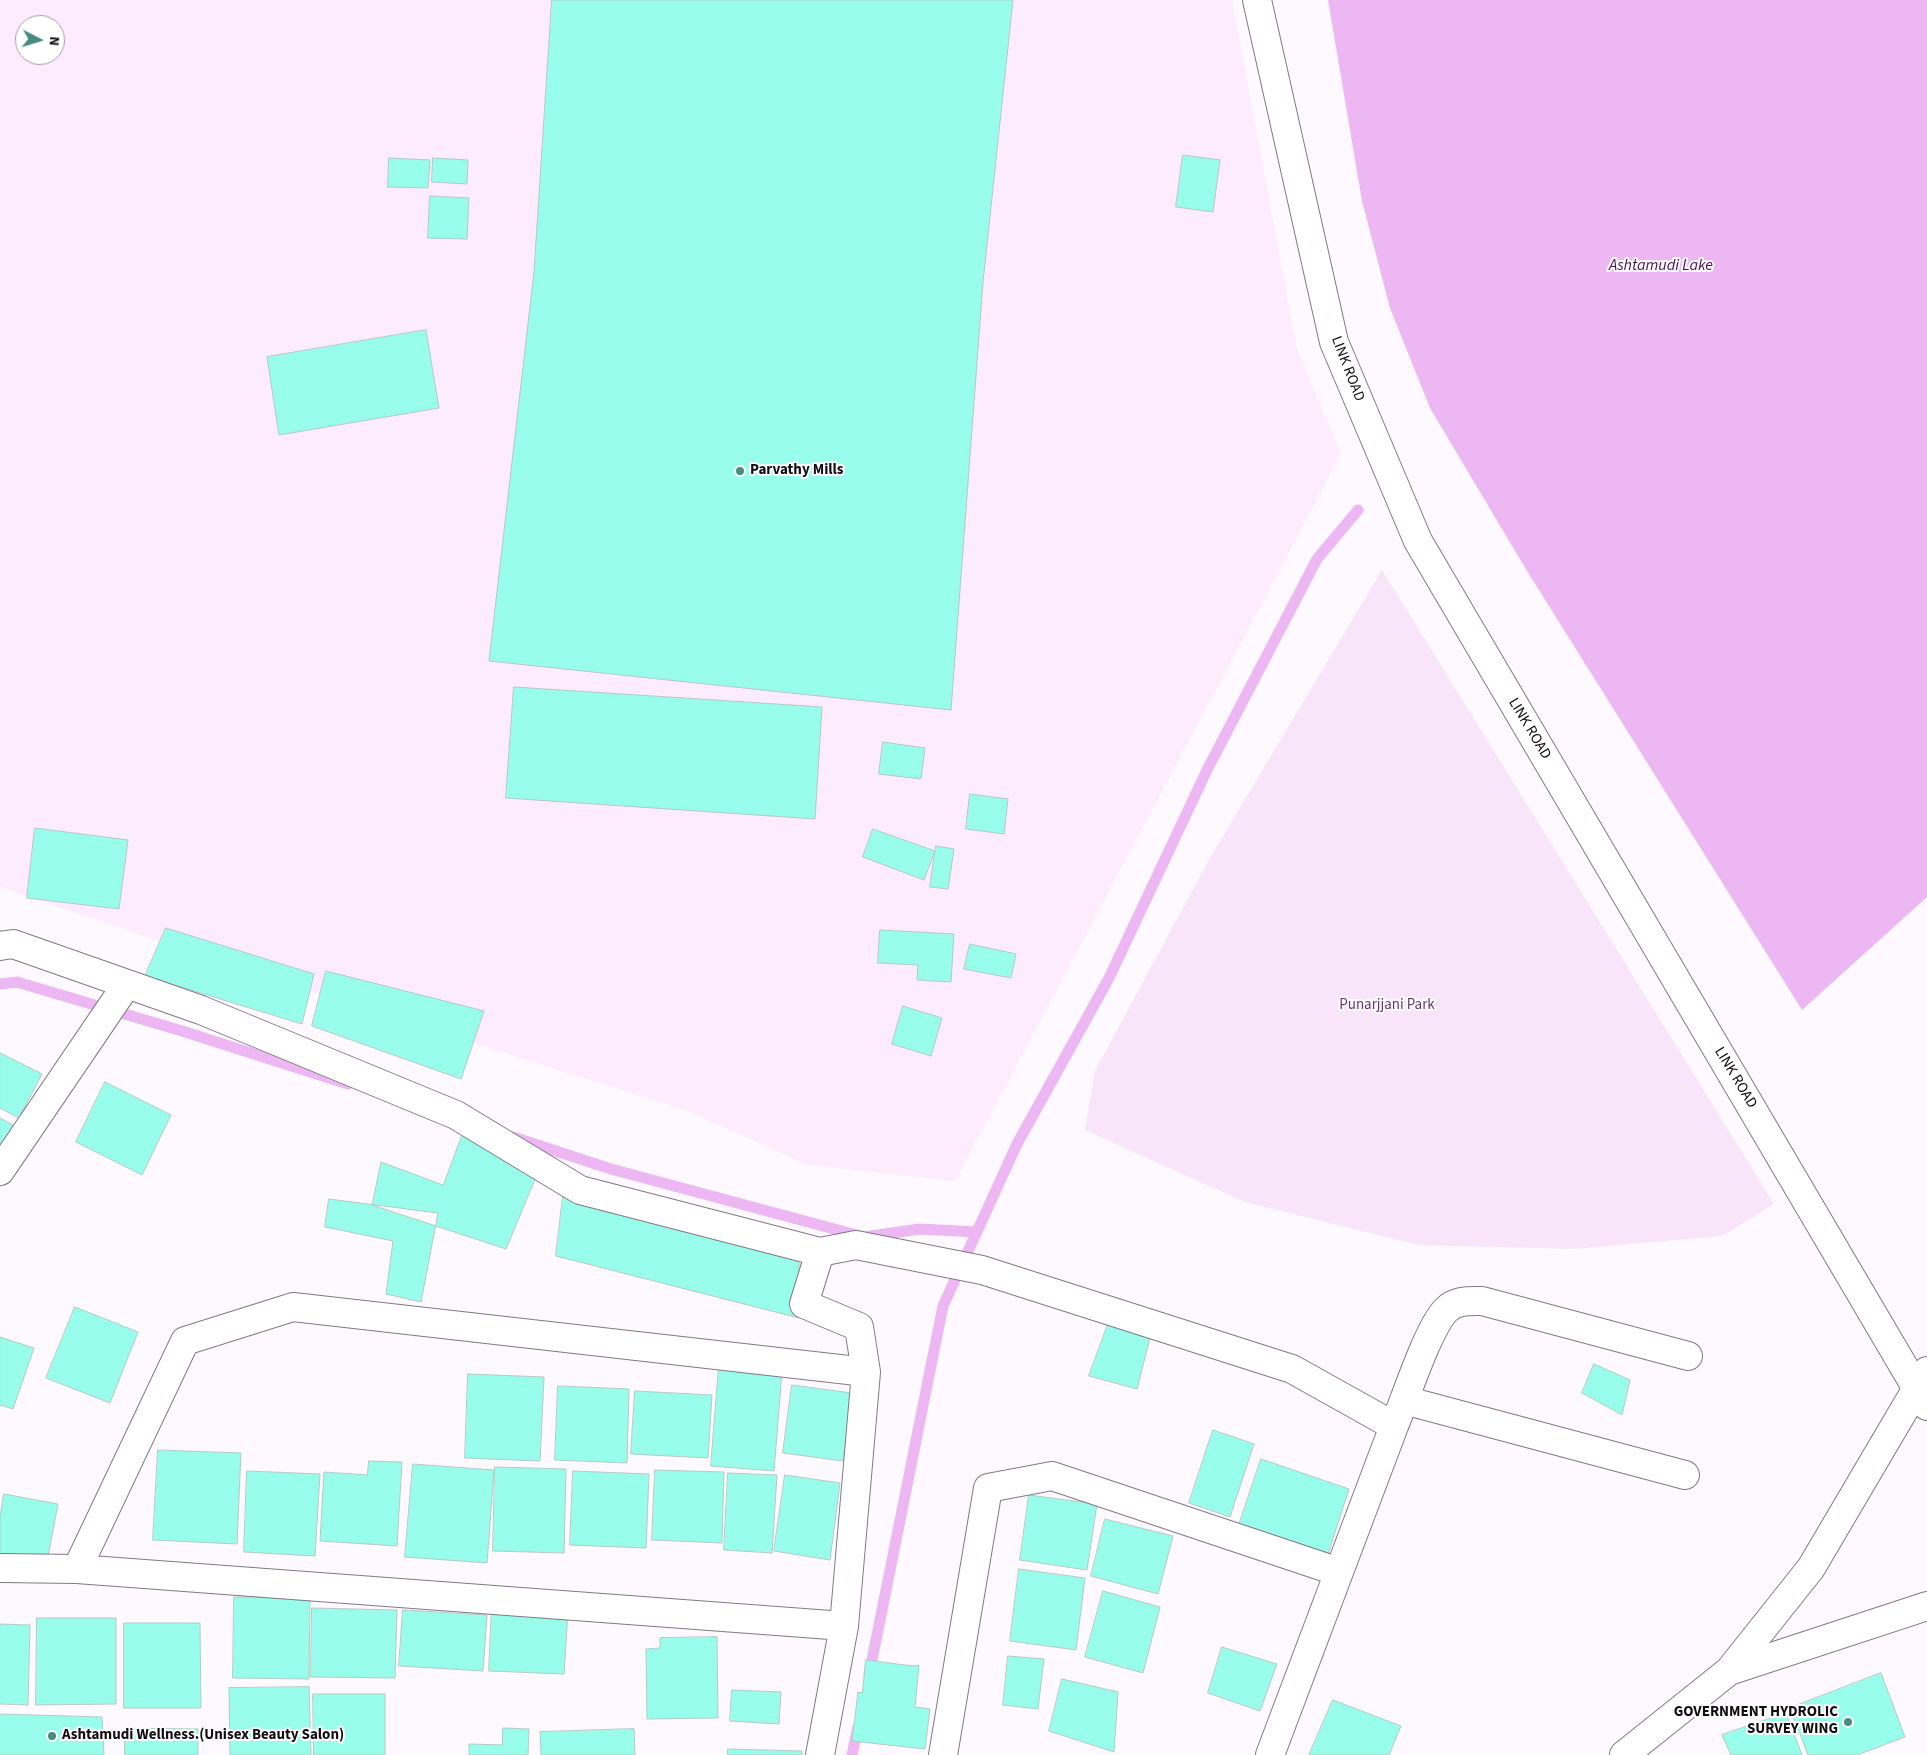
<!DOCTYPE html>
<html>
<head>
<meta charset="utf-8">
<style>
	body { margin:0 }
	#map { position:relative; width:1927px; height:1755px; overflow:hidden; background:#fef9fe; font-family:"Source Sans 3",sans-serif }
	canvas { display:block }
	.north { position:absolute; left:15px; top:15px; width:50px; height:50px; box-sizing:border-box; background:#fff; border:1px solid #a09ea0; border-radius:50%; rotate:95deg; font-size:14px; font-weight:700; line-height:20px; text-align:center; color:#110d11 }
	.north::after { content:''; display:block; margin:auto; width:18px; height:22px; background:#488c80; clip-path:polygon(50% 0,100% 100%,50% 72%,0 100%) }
</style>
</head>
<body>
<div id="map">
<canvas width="1927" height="1755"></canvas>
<div class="north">N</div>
</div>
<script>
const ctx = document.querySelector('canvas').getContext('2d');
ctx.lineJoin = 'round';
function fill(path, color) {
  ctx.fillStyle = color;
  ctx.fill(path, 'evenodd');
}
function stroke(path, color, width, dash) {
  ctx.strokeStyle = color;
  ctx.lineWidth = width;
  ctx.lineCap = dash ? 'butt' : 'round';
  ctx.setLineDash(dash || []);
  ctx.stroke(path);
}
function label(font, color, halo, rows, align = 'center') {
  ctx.font = font + ' "Source Sans 3",sans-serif';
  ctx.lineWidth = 4;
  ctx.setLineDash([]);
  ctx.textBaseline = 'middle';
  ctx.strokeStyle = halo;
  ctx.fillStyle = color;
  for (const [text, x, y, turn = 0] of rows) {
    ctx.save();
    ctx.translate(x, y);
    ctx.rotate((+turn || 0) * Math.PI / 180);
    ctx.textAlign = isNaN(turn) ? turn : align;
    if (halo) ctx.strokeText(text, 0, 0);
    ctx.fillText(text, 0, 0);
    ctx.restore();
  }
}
const built = new Path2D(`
	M0,0H1232L1297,350L1341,454L955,1181L808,1165L691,1112L262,976L0,887ZM25,25H55V55H25Z`);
const green = new Path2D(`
	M1382,570L1774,1204L1722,1236L1574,1249L1419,1245L1245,1202L1085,1130L1095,1071L1210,858Z`);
const water = new Path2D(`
	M1328,0H1927V897L1802,1010L1527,571L1430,408L1390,308L1362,201Z`);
const stream = new Path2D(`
	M0,984L17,982L182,1031L348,1084
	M513,1137L611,1169L864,1237L920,1229L976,1232
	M869,1675L943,1306L1017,1144L1109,978L1207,770L1317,559L1358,510
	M852,1755L858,1727`);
const building = new Path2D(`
	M552,0H1013L983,282L951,710L489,661L534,272Z
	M1183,155L1220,160L1213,212L1176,207Z
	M389,158L430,160L428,188L388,187Z
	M433,158L468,160L467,184L432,182Z
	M430,196L469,198L467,239L428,238Z
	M426,330L439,408L279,435L267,357Z
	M514,687L822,707L815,819L506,798Z
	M883,742L925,748L921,779L879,774Z
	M970,794L1008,799L1004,834L966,829Z
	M35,828L128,840L119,909L27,898Z
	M873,829L935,851L924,880L863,857Z
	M936,846L954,849L948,889L930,887Z
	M166,928L314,974L302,1024L145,976Z
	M880,930L954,934L951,982L917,980L918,965L878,963Z
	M970,944L1016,954L1011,978L964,969Z
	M326,971L484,1011L461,1079L312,1026Z
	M903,1006L942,1018L931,1056L892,1044Z
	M0,1053L42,1074L19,1118L0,1108Z
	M105,1082L171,1115L142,1175L76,1142Z
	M0,1118L13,1125L0,1150Z
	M463,1133L543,1160L506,1249L372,1205L381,1162L443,1185Z
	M563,1196L799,1260V1318L556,1256Z
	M329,1199L438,1213L421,1302L386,1294L393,1241L325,1227Z
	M75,1307L138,1332L110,1403L46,1378Z
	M1108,1324L1151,1334L1137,1389L1089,1376Z
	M0,1337L34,1348L13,1409L0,1405Z
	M1594,1364L1630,1380L1622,1415L1582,1393Z
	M719,1366L782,1371L774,1471L711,1466Z
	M468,1374L544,1377L540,1461L465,1458Z
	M792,1385L852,1393L843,1461L783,1453Z
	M558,1386L629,1389L627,1463L555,1460Z
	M635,1391L712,1395L708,1458L631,1454Z
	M1213,1430L1254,1444L1230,1517L1189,1503Z
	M158,1450L241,1453L237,1544L153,1540Z
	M1261,1459L1349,1489L1326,1560L1237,1531Z
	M369,1461L402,1462L397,1546L320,1541L324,1472L367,1475Z
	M413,1464L494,1470L487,1563L405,1557Z
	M495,1467L566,1469L564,1553L493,1551Z
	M655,1470L724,1472L722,1543L652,1540Z
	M247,1471L320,1474L315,1556L244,1552Z
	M573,1471L649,1474L646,1548L570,1545Z
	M728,1473L777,1475L772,1553L724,1550Z
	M785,1475L840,1483L830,1560L774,1551Z
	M4,1494L58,1504L46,1567L0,1558V1517Z
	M1029,1495L1097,1504L1087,1570L1020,1560Z
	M1105,1519L1173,1536L1158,1594L1091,1576Z
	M1019,1569L1085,1578L1076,1650L1010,1641Z
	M1103,1591L1160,1607L1143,1673L1085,1657Z
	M234,1597L310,1598L309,1679L233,1678Z
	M492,1607L568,1611L564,1674L489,1671Z
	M312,1608L397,1610L395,1678L311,1677Z
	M403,1610L487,1615L483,1671L399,1666Z
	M37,1618H116V1704L36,1705Z
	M124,1623H200L201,1708H124Z
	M0,1624L30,1625L28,1705L0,1704Z
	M717,1637L718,1718L647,1719L646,1649L660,1648V1638Z
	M1222,1647L1277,1664L1260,1711L1208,1693Z
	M1008,1656L1044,1659L1038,1709L1003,1705Z
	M866,1660L913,1666L919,1665L915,1707L930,1709L925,1749L852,1741L858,1692L862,1693Z
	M1881,1673L1905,1737L1857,1755H1808L1790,1708Z
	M1062,1679L1118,1692L1114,1752L1049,1731Z
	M309,1687L311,1755H230L229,1688Z
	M732,1690L781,1692L779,1724L730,1721Z
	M313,1694H385V1755H314Z
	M1333,1700L1401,1726L1389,1755H1309Z
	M1786,1713L1802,1755H1731L1722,1735Z
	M0,1714L102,1717L104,1755H0Z
	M125,1728L198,1729V1755H125Z
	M503,1728L529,1729L528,1755H469V1744L502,1745Z
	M634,1729L635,1755H541L540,1732Z
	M728,1749L802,1751V1755H728Z`);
const minor = new Path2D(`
	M0,946L13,944L127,984
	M0,1171L127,984L201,1010L456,1115L580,1190L820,1252L856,1245L982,1270L1292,1369L1394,1426L1270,1755
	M1404,1400L1685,1475
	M1394,1426C1405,1400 1428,1328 1446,1310C1456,1300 1469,1301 1482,1301L1688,1356
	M0,1568L77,1569L844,1626
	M77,1569L185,1341L293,1307L866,1372
	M1729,1671L1927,1606
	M820,1755L844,1626L866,1372L859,1327L804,1304L820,1252
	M943,1755L988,1488L1052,1476L1339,1572
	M1624,1755L1729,1671L1811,1568L1927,1371`);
const major = new Path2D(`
	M1257,0L1334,342L1418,541L1927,1406`);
const markers = [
	[740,471,5,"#488c80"],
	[1848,1722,5,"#488c80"],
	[52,1736,5,"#488c80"]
];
const streetNames = [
	["LINK ROAD",1347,369,69],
	["LINK ROAD",1529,729,59],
	["LINK ROAD",1735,1078,59]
];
const poiNames = [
	["Parvathy Mills",750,471],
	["GOVERNMENT HYDROLIC",1838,1713,"right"],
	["SURVEY WING",1838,1730,"right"],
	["Ashtamudi Wellness.(Unisex Beauty Salon)",62,1736]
];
const parkNames = [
	["Punarjjani Park",1387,1006]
];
const waterNames = [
	["Ashtamudi Lake",1661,266]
];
fill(built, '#fdecfe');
fill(green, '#f8e5fa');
fill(water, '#edb7f3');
stroke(stream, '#edb7f3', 11);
fill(building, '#98fdea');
stroke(building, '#b7c9c5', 1);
stroke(minor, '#837984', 30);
stroke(major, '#837984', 30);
stroke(minor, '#fff', 28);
stroke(major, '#fff', 28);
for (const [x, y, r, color] of markers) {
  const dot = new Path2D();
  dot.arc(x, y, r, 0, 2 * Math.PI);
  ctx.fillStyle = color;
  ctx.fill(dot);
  stroke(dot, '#fff', 2);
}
label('15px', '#110d11', '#fff', streetNames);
label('bold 15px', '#110d11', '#fff', poiNames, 'left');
label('15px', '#6e3076', '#fff', parkNames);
label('italic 16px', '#4e0f56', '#fff', waterNames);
</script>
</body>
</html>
